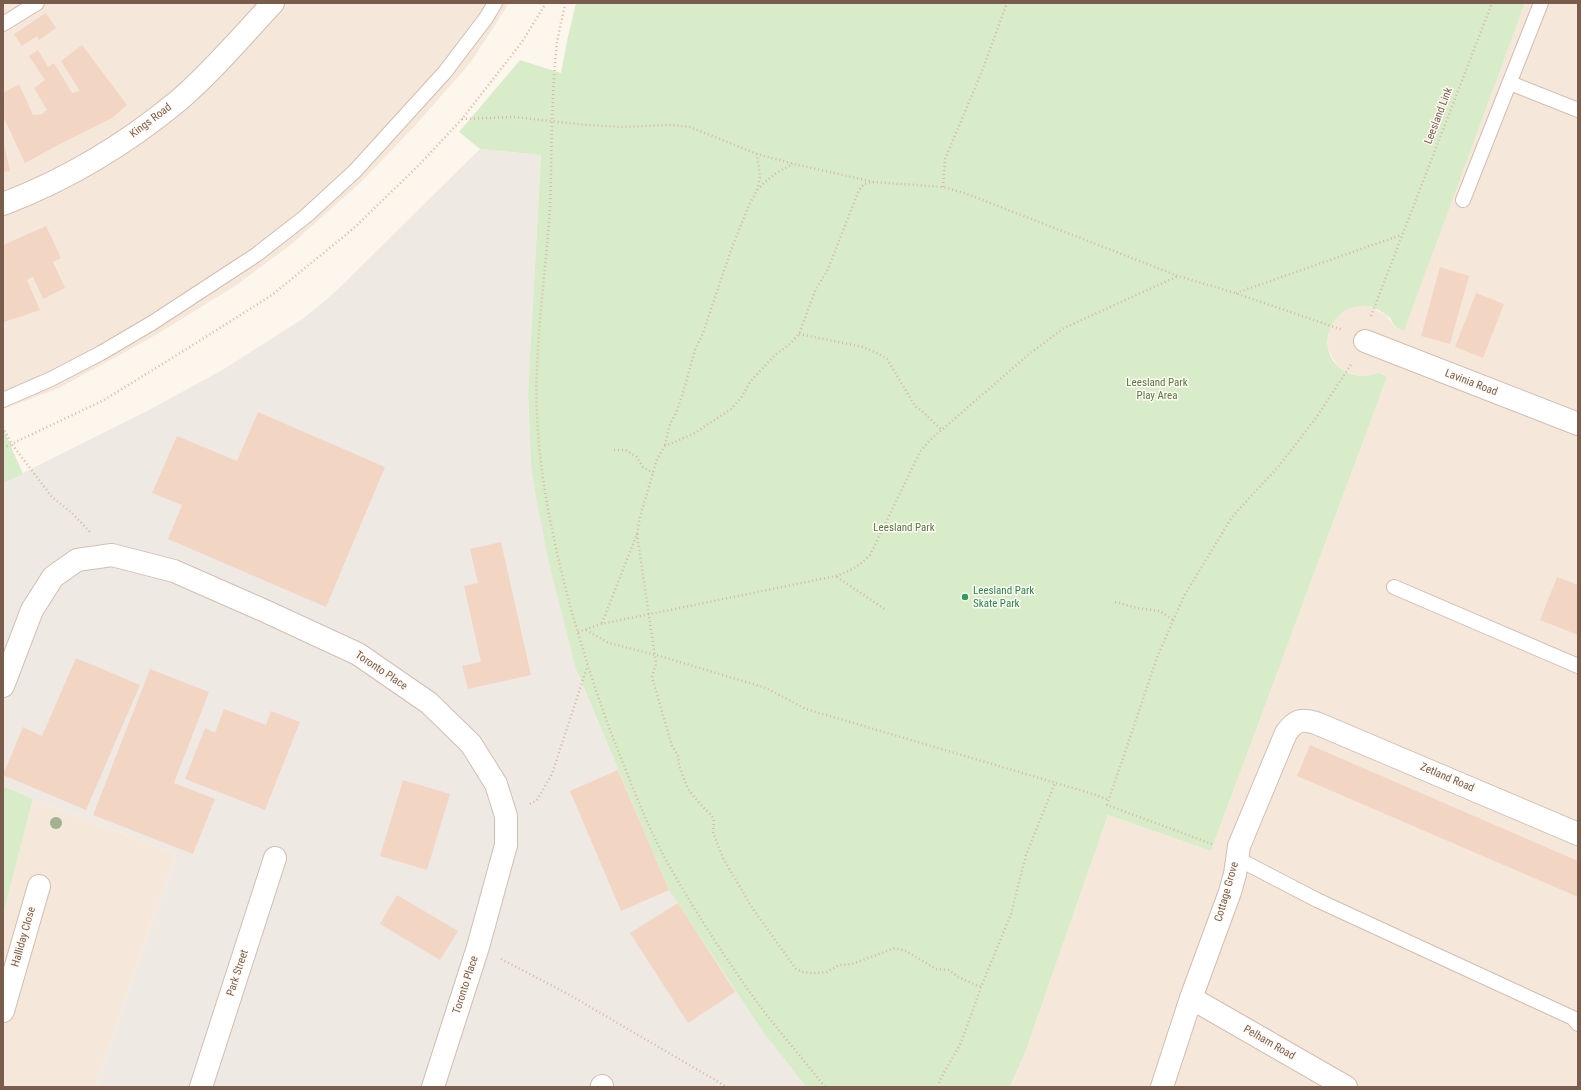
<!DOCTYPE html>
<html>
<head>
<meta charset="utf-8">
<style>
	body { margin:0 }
	#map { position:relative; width:1581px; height:1090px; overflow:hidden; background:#fdf6ec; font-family:"Roboto Condensed",sans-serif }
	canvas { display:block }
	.frame { position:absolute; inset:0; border:4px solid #7a5c4d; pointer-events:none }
</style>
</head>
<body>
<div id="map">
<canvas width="1581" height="1090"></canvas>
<div class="frame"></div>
</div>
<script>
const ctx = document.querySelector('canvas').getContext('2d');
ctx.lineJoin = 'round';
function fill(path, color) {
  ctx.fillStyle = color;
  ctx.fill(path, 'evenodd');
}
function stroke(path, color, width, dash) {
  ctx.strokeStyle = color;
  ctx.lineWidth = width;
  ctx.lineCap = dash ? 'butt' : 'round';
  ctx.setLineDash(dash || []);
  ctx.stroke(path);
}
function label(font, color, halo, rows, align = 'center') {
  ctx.font = font + ' "Roboto Condensed",sans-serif';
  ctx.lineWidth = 3;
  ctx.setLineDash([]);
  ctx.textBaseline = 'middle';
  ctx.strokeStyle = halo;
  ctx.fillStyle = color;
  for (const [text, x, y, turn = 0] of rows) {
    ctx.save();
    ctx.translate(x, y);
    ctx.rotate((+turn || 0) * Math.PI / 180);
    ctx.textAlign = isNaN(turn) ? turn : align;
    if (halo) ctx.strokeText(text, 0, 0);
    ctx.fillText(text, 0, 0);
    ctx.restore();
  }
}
const residential = new Path2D(`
	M3,3H509L471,62L413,128L360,183L293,243L235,286L154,336L59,388L3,409Z
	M1525,3H1578V1087H1010L1025,1053L1108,815L1211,851L1387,377L1377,373L1366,376L1355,375L1345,371L1337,365L1332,357L1328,348V339L1329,330L1334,321L1340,314L1348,309L1357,306H1368L1386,315L1395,327L1404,330Z
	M33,799L176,854L95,1087H3V915Z`);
const industrial = new Path2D(`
	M480,149L541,155L528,392L531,466L578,674L669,890L763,1032L806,1087H95L176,854L33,799L3,786V483L149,410L224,369L304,318L335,292Z`);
const green = new Path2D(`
	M576,3H1525L1404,331C1402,329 1398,329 1396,327C1393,325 1392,322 1391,319C1385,313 1375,307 1367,306C1329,303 1312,353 1346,372C1352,375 1360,376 1367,376C1371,375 1375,373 1379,373C1381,374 1385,376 1387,377L1211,851L1108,815L1025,1053L1010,1087H806L763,1032L669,890L576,669L549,563L536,497L531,466L528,392L541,155L480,149L459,132L520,60L561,73L567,41Z
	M3,428L23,474L3,483Z
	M3,786L33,799L3,915Z`);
const building = new Path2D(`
	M46,13L56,28L39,40L37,36L22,46L14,34Z
	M82,45L127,105L112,118L58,145L25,163L3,116V104L5,103L3,101V93L19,84L33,115L42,114L47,110L34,88L45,80L29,56L38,50L48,67L54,63L72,93L80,91L61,61Z
	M3,140L10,171L3,172Z
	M46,226L61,258L53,262L65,288L43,299L33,277L27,280L40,310L4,322L3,245Z
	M1440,267L1469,276L1450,344L1421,336Z
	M1476,293L1504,304L1483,358L1455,347Z
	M258,412L385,467L326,607L168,539L182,505L152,493L177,436L237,461Z
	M501,542L531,675L468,689L462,666L481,662L464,586L478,583L470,549Z
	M1557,577L1578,585V635L1540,620Z
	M76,658L140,685L86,810L3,775L23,727L42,736Z
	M150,669L209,692L174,783L215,799L193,854L93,815Z
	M224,709L266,725L271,711L300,722L265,810L185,779L205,728L215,733Z
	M1310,745L1578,861V897L1297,776Z
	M618,770L669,890L621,911L570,791Z
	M403,780L450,794L427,870L380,856Z
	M397,895L458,931L440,960L380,924Z
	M678,903L735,992L688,1023L630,933Z`);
const path = new Path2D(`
	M565,3C563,16 559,30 557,43C551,97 552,151 550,206C546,275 534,345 537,415C540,481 554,545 571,609C586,661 602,712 623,763C638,801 653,839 674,874C699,918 727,960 756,1001C778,1030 802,1058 825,1087
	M462,119L514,117L587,125L623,127L672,125L690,127L757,154L794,164L874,182L943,187L967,194L1178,276L1235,293L1343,330
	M943,187L945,159L980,76L1007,3
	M757,190L760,177L757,154
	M1236,293L1401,235
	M1371,316L1492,3
	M799,334L863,347L879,354L887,359L915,406L923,412L942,430
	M3,427L11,443L52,497L72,513L90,532
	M665,445L670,424L676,413L682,396L695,350L703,333L731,250L749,205L756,192L764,183L776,173L793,164
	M3,448L104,400L185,350L272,295L354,228L419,165L462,119L522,42L546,3
	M614,450H626L637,457L643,467L653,473
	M637,534L656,664L652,677L672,746L678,755L679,766L688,789L701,805L711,815L714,820L713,833L724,860L753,909L796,969L802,972L814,973L827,972L839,965L852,964L895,948L906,951L936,969L949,970L958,977L981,987
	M837,577L886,610
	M1115,602L1137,608L1160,611L1173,620
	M602,623L637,534L640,517L657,459L665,446L693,434L731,409L741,398L750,382L774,356L791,343L799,334L815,291L828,269L859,190L864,184L874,182
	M586,630L609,643L660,656L766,688L806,709L1090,793L1109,800
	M578,632L601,624L836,576C850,571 860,566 870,555L920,452L930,440L1028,355L1064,328L1178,276
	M530,804L537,800L552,774L587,667
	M1212,844L1107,805L1158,655L1184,596L1232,517L1278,467L1316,418L1352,363
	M501,959L568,994L727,1087
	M938,1087L941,1078L961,1043L981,987L1011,914L1026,855L1055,783`);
const service = new Path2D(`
	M3,24L37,3
	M1510,83L1578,110
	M1463,200L1541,3
	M3,400L51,379L101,353L152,323L256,255L306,216L355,171L445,72L486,18L495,3
	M1394,587L1578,666
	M1238,859L1317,900L1573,1018L1578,1024`);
const minor = new Path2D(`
	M3,204C66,180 126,144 178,101C212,72 242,36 273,3
	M1365,341L1578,424
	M3,686L32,610L53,577L77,560L112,555L174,571L265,611L358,654L429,703L471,744L496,784L506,816V845L478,947L433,1087
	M1191,998L1346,1087
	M3,1011L39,886
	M201,1087L275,858
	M602,1087V1086
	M1162,1087L1191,998L1230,892L1235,874L1239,846L1286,733C1295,721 1300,718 1316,723L1578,834`);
const trees = [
	[56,823]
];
const markers = [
	[965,597,4,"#2e9e5b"]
];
const streetNames = [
	["Leesland Link",1439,116,-69],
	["Kings Road",151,121,-37],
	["Lavinia Road",1471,383,21],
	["Toronto Place",381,671,34],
	["Zetland Road",1447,778,23],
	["Cottage Grove",1227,892,-74],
	["Halliday Close",24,937,-74],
	["Park Street",238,973,-72],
	["Toronto Place",466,985,-72],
	["Pelham Road",1269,1043,30]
];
const parkNames = [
	["Leesland Park",1157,383],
	["Play Area",1157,396],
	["Leesland Park",904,528]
];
const leisureNames = [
	["Leesland Park",973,591],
	["Skate Park",973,604]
];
fill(residential, '#f5e8da');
fill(industrial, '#efe9e4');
fill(green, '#d8ecc9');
fill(building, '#f3d5c3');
stroke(service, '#d1beb0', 16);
stroke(minor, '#d1beb0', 24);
stroke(path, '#d9b8a5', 2.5, [1, 3]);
stroke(service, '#fff', 14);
stroke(minor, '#fff', 22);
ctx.fillStyle = '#a0b28e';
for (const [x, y] of trees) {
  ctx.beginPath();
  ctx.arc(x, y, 6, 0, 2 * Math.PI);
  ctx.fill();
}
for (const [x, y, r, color] of markers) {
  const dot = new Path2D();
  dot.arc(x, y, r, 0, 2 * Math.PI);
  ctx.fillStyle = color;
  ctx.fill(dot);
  stroke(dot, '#fffaf3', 1.5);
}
label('11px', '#7a5c4d', '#fffaf3', streetNames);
label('11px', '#537a41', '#fffaf3', parkNames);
label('11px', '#27864d', '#fffaf3', leisureNames, 'left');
</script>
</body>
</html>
